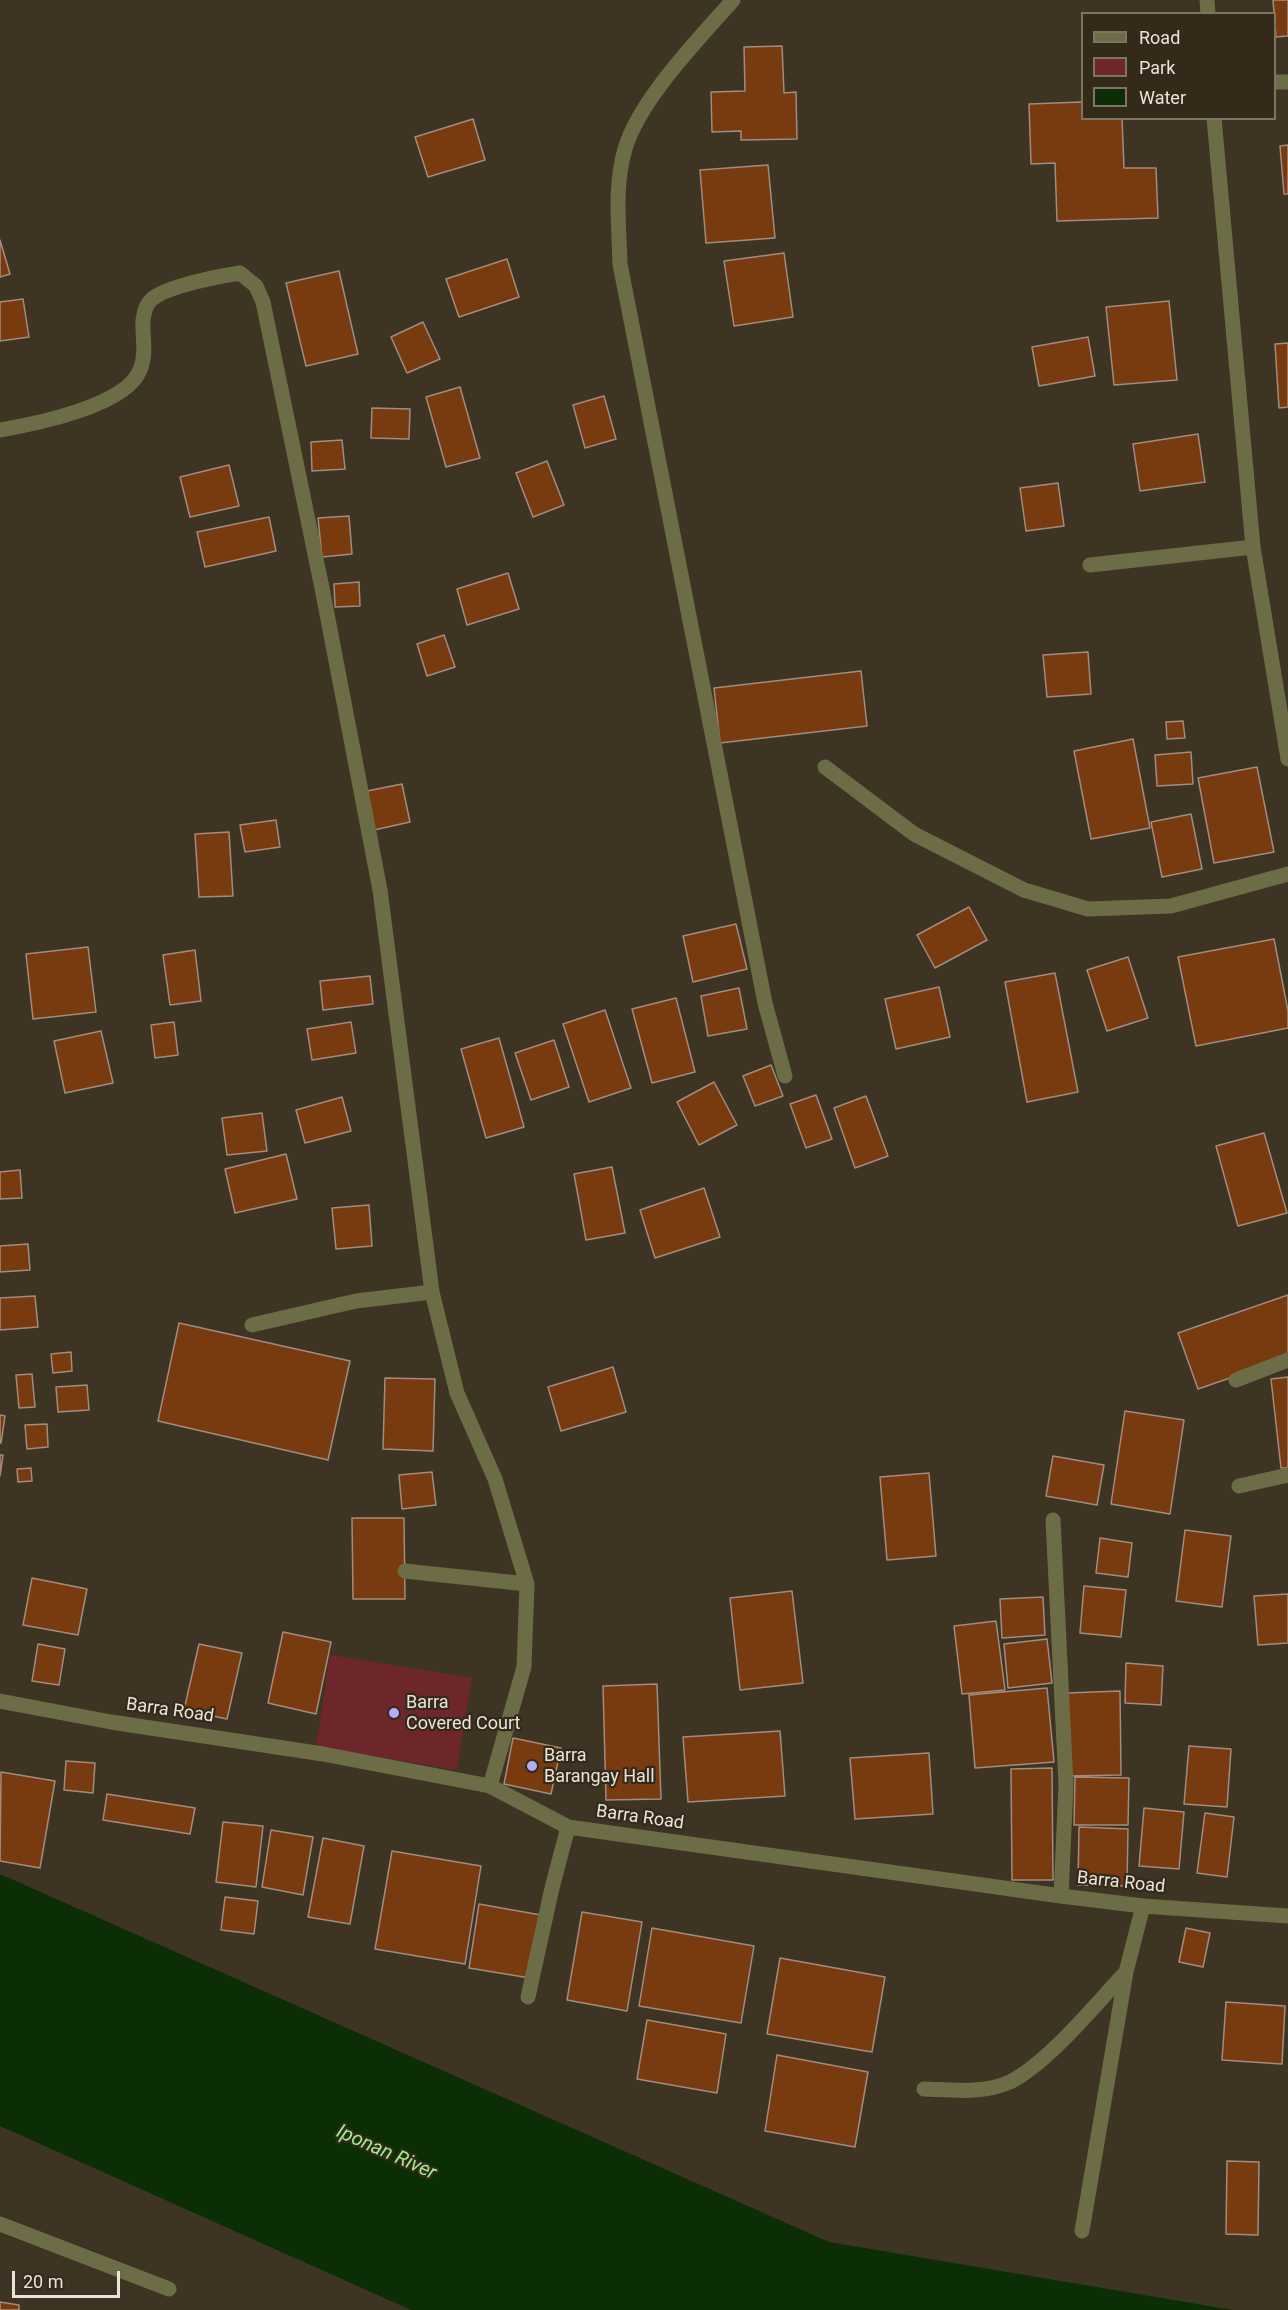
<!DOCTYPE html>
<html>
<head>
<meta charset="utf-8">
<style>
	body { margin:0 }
	#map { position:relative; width:1288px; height:2310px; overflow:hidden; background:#3e3423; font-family:Roboto,sans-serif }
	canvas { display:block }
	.legend { position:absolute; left:1081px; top:12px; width:195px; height:108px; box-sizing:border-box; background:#332a19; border:2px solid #7d7466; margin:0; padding:8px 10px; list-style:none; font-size:18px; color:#ebe4da }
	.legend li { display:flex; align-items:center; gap:12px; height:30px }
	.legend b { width:30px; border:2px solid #7d7466 }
	.scale { position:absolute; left:12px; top:2271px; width:108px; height:27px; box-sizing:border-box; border:3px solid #ebe4da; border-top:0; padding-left:8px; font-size:18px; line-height:21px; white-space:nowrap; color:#ebe4da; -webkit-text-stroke:4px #332a19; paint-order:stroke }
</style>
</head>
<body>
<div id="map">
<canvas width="1288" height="2310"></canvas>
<ul class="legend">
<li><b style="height:8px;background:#6c6d46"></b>Road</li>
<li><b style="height:16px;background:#6d272b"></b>Park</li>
<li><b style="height:16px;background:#0c2e06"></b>Water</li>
</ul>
<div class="scale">20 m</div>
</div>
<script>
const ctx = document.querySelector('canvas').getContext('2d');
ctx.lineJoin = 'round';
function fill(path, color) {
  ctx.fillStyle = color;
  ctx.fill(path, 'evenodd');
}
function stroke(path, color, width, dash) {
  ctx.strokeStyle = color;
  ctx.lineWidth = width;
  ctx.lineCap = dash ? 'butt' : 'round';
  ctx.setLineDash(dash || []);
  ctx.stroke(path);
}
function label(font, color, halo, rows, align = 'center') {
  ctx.font = font + ' Roboto,sans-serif';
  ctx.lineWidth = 4.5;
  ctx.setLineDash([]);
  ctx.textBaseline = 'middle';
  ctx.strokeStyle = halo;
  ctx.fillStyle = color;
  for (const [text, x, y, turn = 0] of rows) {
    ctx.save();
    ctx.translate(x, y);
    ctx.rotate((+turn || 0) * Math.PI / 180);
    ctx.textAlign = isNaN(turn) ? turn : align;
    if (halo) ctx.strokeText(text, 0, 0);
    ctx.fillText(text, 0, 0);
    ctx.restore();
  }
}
const green = new Path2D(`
	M330,1655L472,1678L457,1770L316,1747Z`);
const water = new Path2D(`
	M0,1874L829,2242L1233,2310H411L0,2126Z`);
const building = new Path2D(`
	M1273,0H1288V36L1276,37Z
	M782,46L784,93L796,92L797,139L741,140V131L712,132L711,92L745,91L744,47Z
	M1082,102V118H1122L1124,168H1156L1158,218L1057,221L1055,163L1031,164L1029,104Z
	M473,119L485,160L428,177L415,137Z
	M1288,145V194H1284L1280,146Z
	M768,165L775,238L706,243L700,170Z
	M0,240L10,274L0,277Z
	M784,253L793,317L734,326L724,261Z
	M507,259L519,297L459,317L446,279Z
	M339,271L358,354L306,366L286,283Z
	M23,299L29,337L0,341V302Z
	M1169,301L1177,380L1114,385L1106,307Z
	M423,322L440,359L407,373L391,337Z
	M1088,337L1095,376L1039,386L1032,347Z
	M1288,343V407L1279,408L1275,344Z
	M460,387L480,458L446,467L426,397Z
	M604,396L616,439L585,448L573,405Z
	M372,408L410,409L409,439L371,438Z
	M1198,434L1205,482L1140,491L1133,444Z
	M342,440L345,469L312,471L311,442Z
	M547,461L564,505L533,517L516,473Z
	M229,465L239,506L190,517L180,477Z
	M1058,483L1064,526L1026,531L1020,488Z
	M349,516L352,554L322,557L318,518Z
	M269,517L276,551L205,567L197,532Z
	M508,573L519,609L467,625L457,589Z
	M359,582L360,606L335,607L334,584Z
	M444,635L455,667L427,676L417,644Z
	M1088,652L1091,694L1047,697L1043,655Z
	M861,671L867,726L720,743L714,688Z
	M1183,721L1185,738L1167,739L1166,722Z
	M1133,739L1150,828L1091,839L1074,751Z
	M1191,752L1193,784L1157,786L1155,755Z
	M1257,767L1274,852L1214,863L1198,778Z
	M402,784L410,822L374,830L367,791Z
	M1191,814L1202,869L1162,877L1151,822Z
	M276,820L280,847L245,852L240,825Z
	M229,832L233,896L199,897L195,834Z
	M969,907L987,940L935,968L917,935Z
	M736,924L747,969L693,982L683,936Z
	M1274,939L1288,1011V1028L1196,1046L1178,957Z
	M88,947L96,1012L33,1019L26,954Z
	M195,950L201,1001L170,1005L163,955Z
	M1128,957L1148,1018L1107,1031L1087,970Z
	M1055,973L1078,1092L1027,1102L1005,982Z
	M370,976L373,1004L323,1010L320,981Z
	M939,987L950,1037L896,1049L885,999Z
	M739,988L747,1029L708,1036L701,996Z
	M676,998L695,1072L652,1083L632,1009Z
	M605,1010L631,1088L589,1102L563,1024Z
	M174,1022L178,1055L155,1058L151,1025Z
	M351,1022L356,1053L312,1060L307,1029Z
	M101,1031L113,1083L65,1093L54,1041Z
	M499,1038L524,1127L486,1138L461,1049Z
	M554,1040L569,1087L531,1100L515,1053Z
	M771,1065L783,1096L755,1106L743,1076Z
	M714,1082L737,1125L699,1145L677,1102Z
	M816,1095L832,1139L806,1148L790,1104Z
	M866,1096L888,1156L855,1168L834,1108Z
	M342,1097L351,1131L305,1143L296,1110Z
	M262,1113L267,1151L227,1155L222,1118Z
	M1264,1133L1287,1213L1238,1226L1216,1146Z
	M286,1154L297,1199L235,1213L225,1169Z
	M612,1167L625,1233L586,1240L574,1174Z
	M20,1170L22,1198L0,1199V1172Z
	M704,1188L720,1237L655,1258L640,1210Z
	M369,1205L372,1246L336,1249L332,1208Z
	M28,1244L30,1270L0,1272V1246Z
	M1288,1295V1358L1198,1389L1178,1333Z
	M35,1296L38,1327L0,1330V1298Z
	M179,1323L350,1361L328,1460L158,1421Z
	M71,1352L72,1371L53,1373L51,1354Z
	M613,1367L626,1412L561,1431L548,1387Z
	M32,1374L35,1407L19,1408L16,1375Z
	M1288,1377V1468H1281L1271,1379Z
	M385,1378L435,1379L433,1451L383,1449Z
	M87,1385L89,1410L58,1412L56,1387Z
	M1125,1411L1184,1420L1170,1514L1111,1504Z
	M0,1415L5,1416L1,1443H0Z
	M47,1424L48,1447L27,1449L25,1425Z
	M0,1455H3L0,1476Z
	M1053,1456L1104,1465L1097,1505L1046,1496Z
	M31,1468L32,1481L18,1482L17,1469Z
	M432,1472L436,1505L402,1509L399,1475Z
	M929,1473L936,1556L887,1560L880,1477Z
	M352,1518H404L405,1599H353Z
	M1185,1530L1231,1536L1222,1607L1176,1601Z
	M1100,1538L1132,1543L1128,1577L1096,1573Z
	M32,1578L87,1589L78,1635L23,1625Z
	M1084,1586L1126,1590L1121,1637L1080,1633Z
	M792,1591L803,1683L740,1690L730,1598Z
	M1288,1594V1643L1258,1645L1254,1596Z
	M1043,1597L1045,1635L1002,1638L1000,1599Z
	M996,1621L1005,1690L962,1694L954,1626Z
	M283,1632L331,1642L316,1714L268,1703Z
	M1047,1639L1052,1683L1008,1688L1004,1644Z
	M38,1644L65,1649L59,1685L32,1681Z
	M199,1644L242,1653L227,1719L184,1710Z
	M1126,1663L1163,1666L1161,1705L1125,1703Z
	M657,1684L661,1799L606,1800L603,1686Z
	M1047,1688L1054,1762L975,1768L969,1695Z
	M1120,1691L1121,1775L1070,1776L1067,1693Z
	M780,1731L785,1796L688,1802L683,1737Z
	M513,1738L561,1748L551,1794L504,1784Z
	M1189,1746L1231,1749L1227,1807L1184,1804Z
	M929,1753L933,1814L855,1819L850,1758Z
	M66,1761L95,1763L93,1793L64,1790Z
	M1052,1768L1053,1880H1012L1011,1769Z
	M1,1772L55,1781L40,1868L0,1861Z
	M1075,1777L1129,1778L1128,1825H1074Z
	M107,1794L195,1808L190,1834L103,1820Z
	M1144,1808L1184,1812L1179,1869L1139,1866Z
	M1205,1813L1234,1817L1227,1877L1197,1873Z
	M223,1822L263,1826L256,1887L216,1882Z
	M1079,1827L1128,1829L1127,1886L1078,1885Z
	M271,1830L313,1837L303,1895L262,1887Z
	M323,1838L364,1846L350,1924L308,1917Z
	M392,1851L481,1866L465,1964L375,1949Z
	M225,1897L258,1901L254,1934L221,1930Z
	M479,1904L541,1915L530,1978L469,1968Z
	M582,1912L642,1922L627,2011L567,2000Z
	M652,1928L754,1946L741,2023L639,2006Z
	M1186,1928L1210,1933L1203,1967L1179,1962Z
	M780,1958L885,1977L872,2052L767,2034Z
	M1226,2002L1285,2006L1282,2064L1222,2060Z
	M647,2020L726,2034L717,2093L637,2079Z
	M777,2055L868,2072L855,2147L765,2131Z
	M1227,2161L1259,2162L1258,2235L1226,2234Z
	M0,2302L19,2305V2310H0Z`);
const minor = new Path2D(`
	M733,0C699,39 639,100 625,149C614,186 619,226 620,264L765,1003L785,1076
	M1274,82H1288
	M0,430C35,424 126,406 140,370C147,354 142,336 143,320C144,312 146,304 152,299C168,286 219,276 240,273L256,286L263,302L322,588L380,890L432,1292L457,1393L495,1479L527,1584L524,1667L490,1786
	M1090,565L1253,547
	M825,767L914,834L1024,890L1088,909L1171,906L1288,874
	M252,1325L356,1301L432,1292
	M1236,1380L1288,1360
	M1239,1486L1288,1475
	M1053,1520L1066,1784L1061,1896
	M405,1571L527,1584
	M528,1997L552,1888L568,1827
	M924,2089C952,2090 983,2094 1010,2082C1048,2063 1096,2004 1126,1972
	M0,2224L169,2289
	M1082,2231L1126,1972L1143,1906`);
const tertiary = new Path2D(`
	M1207,0L1208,14
	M1214,118L1253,547L1288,759
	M0,1701L111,1722L323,1754L490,1786L568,1827L1061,1896L1143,1906L1288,1916`);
const markers = [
	[394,1713,6,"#b5acf8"],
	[532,1766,6,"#b5acf8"]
];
const poiNames = [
	["Barra",406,1703],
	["Covered Court",406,1724],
	["Barra",544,1756],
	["Barangay Hall",544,1777]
];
const streetNames = [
	["Barra Road",170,1711,8],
	["Barra Road",640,1818,8],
	["Barra Road",1121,1883,6]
];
const waterNames = [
	["Iponan River",386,2153,24]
];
fill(green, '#6d272b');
fill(water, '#0c2e06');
fill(building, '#783a0f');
stroke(building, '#a28c80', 1.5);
stroke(minor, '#6c6d46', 15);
stroke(tertiary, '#6c6d46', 15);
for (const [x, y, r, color] of markers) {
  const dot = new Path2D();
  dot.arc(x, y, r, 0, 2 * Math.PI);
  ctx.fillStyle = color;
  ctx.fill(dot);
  stroke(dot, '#332a19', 2);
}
label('18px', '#ebe4da', '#332a19', poiNames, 'left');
label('18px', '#ebe4da', '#332a19', streetNames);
label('italic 20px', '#9bf08c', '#332a19', waterNames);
</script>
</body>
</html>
